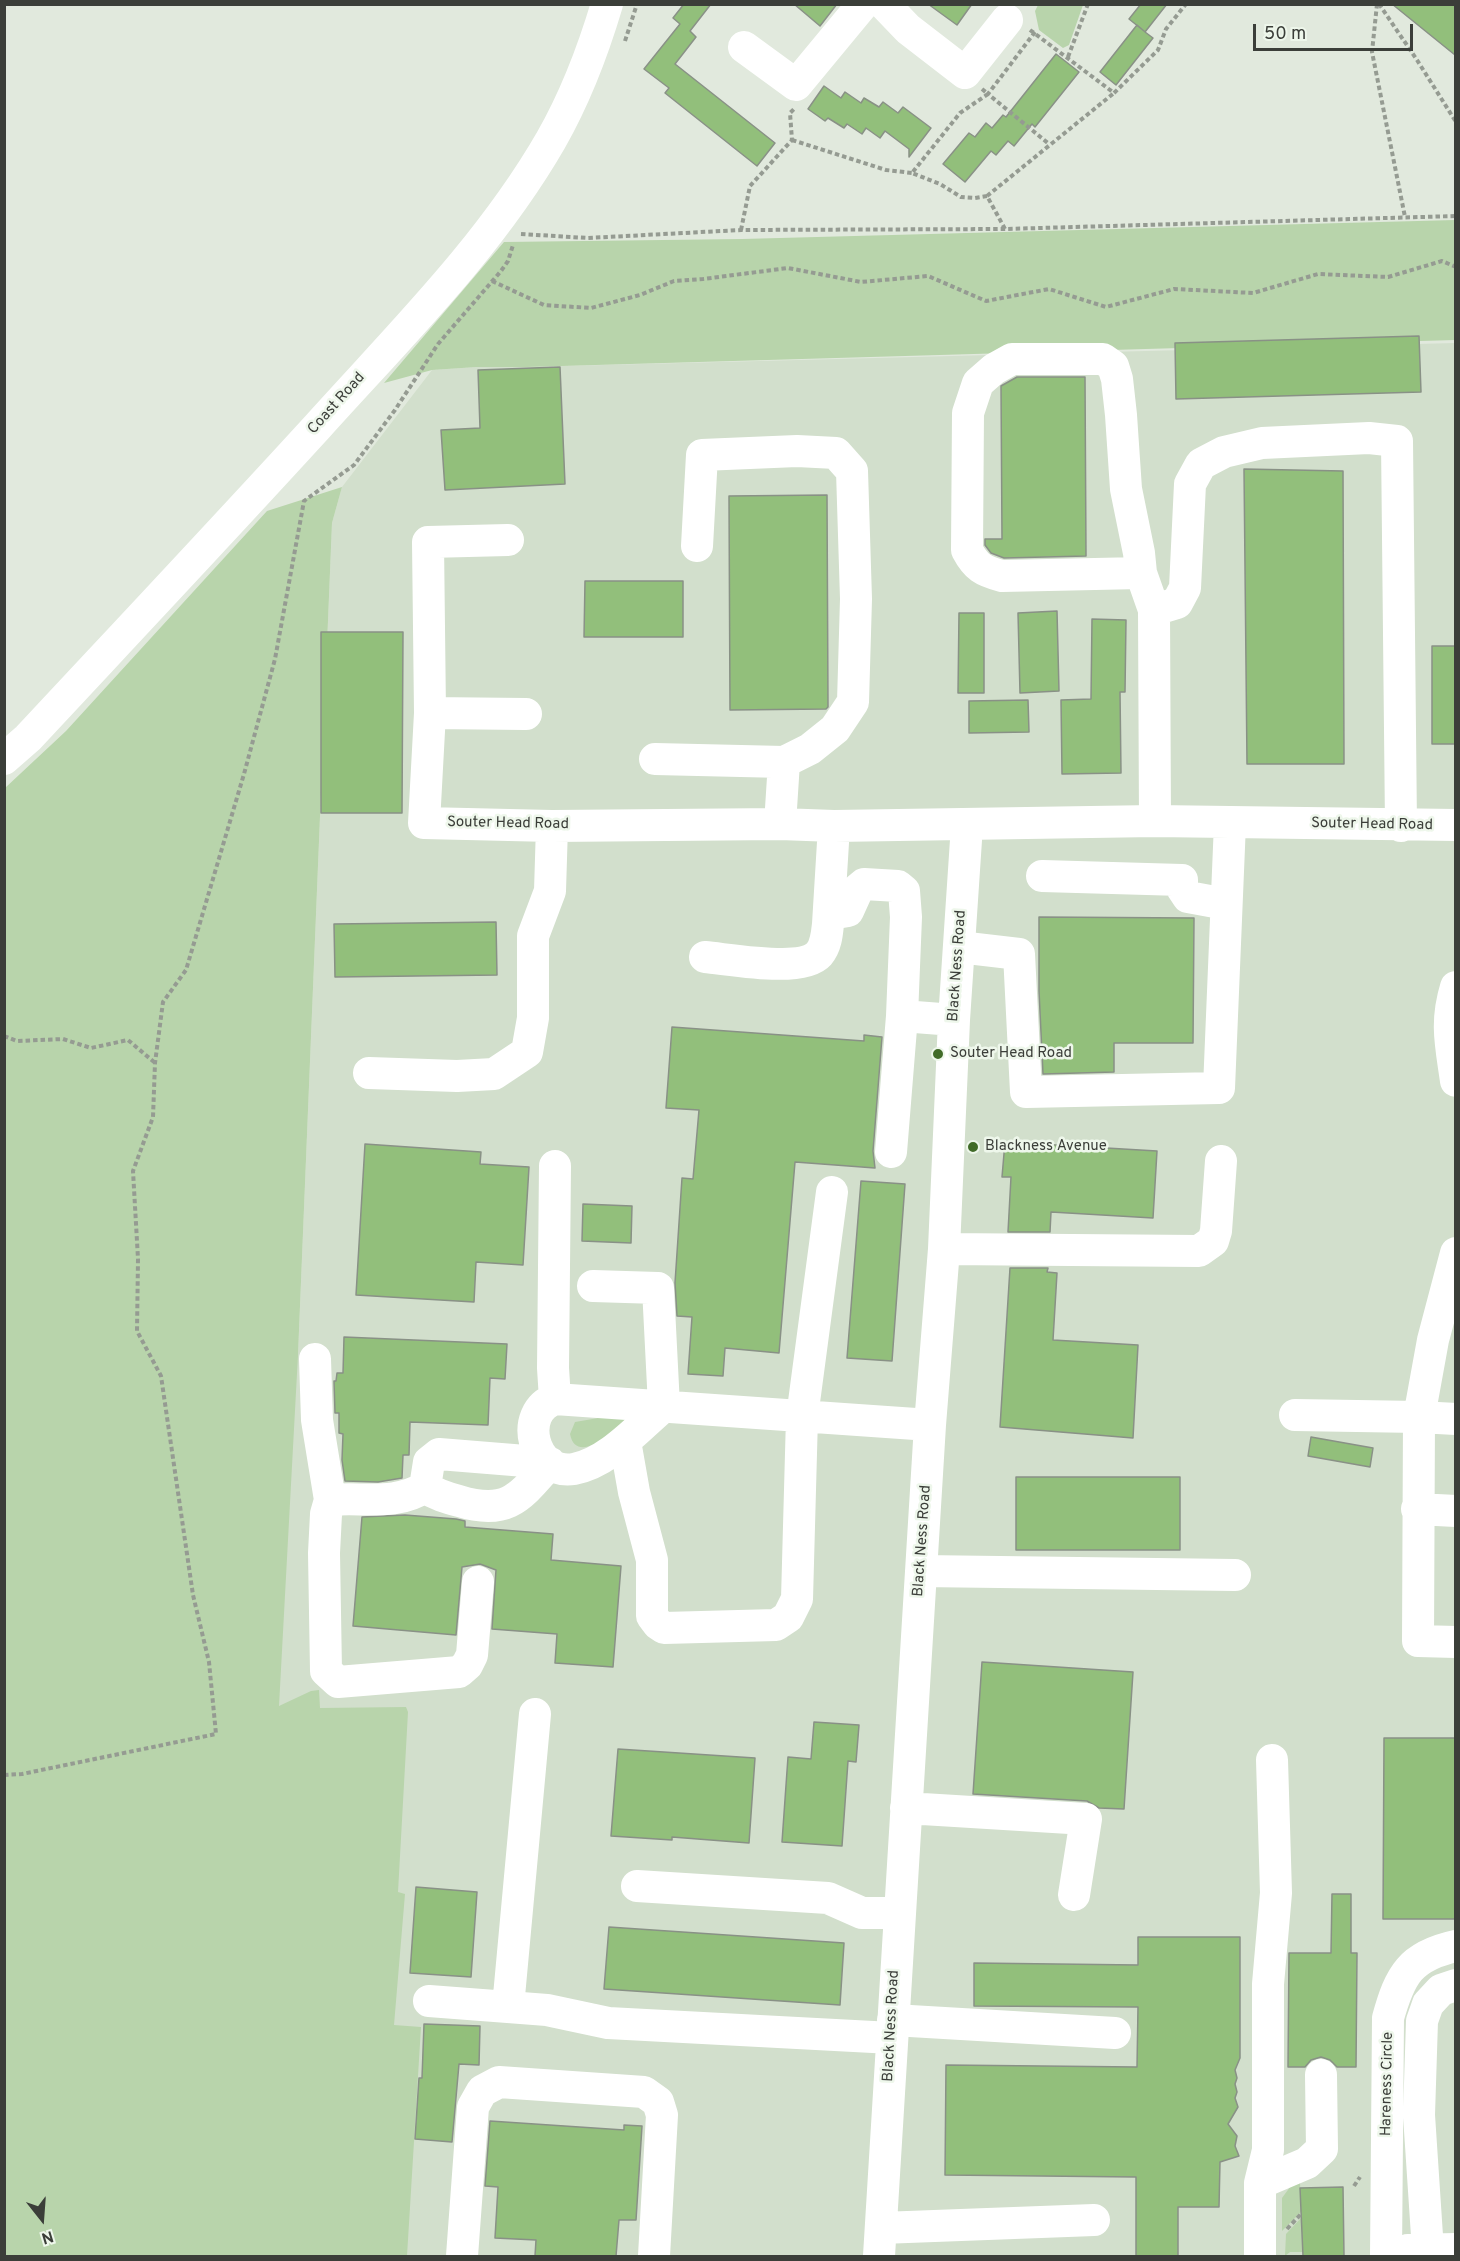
<!DOCTYPE html>
<html>
<head>
<meta charset="utf-8">
<style>
	body { margin:0 }
	#map { position:relative; width:1460px; height:2261px; overflow:hidden; background:#e1e9dd; font-family:Overpass,sans-serif }
	canvas { display:block }
	.frame { position:absolute; inset:0; border:6px solid #3b3e39; pointer-events:none }
	.north { position:absolute; left:12px; top:2189px; width:60px; height:60px; -webkit-text-stroke:4px #eef7eb; paint-order:stroke; rotate:163deg; font-size:16px; font-weight:700; line-height:24px; text-align:center; color:#3b3e39 }
	.north::after { content:''; display:block; margin:auto; width:21px; height:27px; background:#3b3e39; clip-path:polygon(50% 0,100% 100%,50% 72%,0 100%) }
	.scale { position:absolute; left:1253px; top:24px; width:160px; height:27px; box-sizing:border-box; border:3px solid #3b3e39; border-top:0; padding-left:8px; font-size:18px; line-height:21px; white-space:nowrap; color:#3b3e39; -webkit-text-stroke:4px #eef7eb; paint-order:stroke }
</style>
</head>
<body>
<div id="map">
<canvas width="1460" height="2261"></canvas>
<div class="frame"></div>
<div class="north">N</div>
<div class="scale">50 m</div>
</div>
<script>
const ctx = document.querySelector('canvas').getContext('2d');
ctx.lineJoin = 'round';
function fill(path, color) {
  ctx.fillStyle = color;
  ctx.fill(path, 'evenodd');
}
function stroke(path, color, width, dash) {
  ctx.strokeStyle = color;
  ctx.lineWidth = width;
  ctx.lineCap = dash ? 'butt' : 'round';
  ctx.setLineDash(dash || []);
  ctx.stroke(path);
}
function label(font, color, halo, rows, align = 'center') {
  ctx.font = font + ' Overpass,sans-serif';
  ctx.lineWidth = 5;
  ctx.setLineDash([]);
  ctx.textBaseline = 'middle';
  ctx.strokeStyle = halo;
  ctx.fillStyle = color;
  for (const [text, x, y, turn = 0] of rows) {
    ctx.save();
    ctx.translate(x, y);
    ctx.rotate((+turn || 0) * Math.PI / 180);
    ctx.textAlign = isNaN(turn) ? turn : align;
    if (halo) ctx.strokeText(text, 0, 0);
    ctx.fillText(text, 0, 0);
    ctx.restore();
  }
}
const built = new Path2D(`
	M1455,343V2256H5L4,1739L298,1355L332,523L342,487L432,370L477,367H527Z`);
const green = new Path2D(`
	M1083,5L1069,45L1063,48L1039,30L1035,11L1038,5Z
	M1455,220V340L527,367H477L432,370L384,383L504,242L742,239Z
	M342,487L332,523L298,1355L279,1706L311,1691L319,1690L320,1708L406,1707L408,1712L398,1892L405,1894L394,2025L421,2027L407,2256H5V788L66,731L267,511Z
	M616,1415L625,1419V1424C612,1433 576,1465 570,1434L575,1422Z
	M1300,2181L1301,2212L1282,2231V2198L1293,2183Z
	M1301,2218V2222H1308V2252H1290L1285,2256L1286,2234Z`);
const building = new Path2D(`
	M684,4H711L690,31L696,37L675,64L775,143L757,166L665,93L669,88L644,69L680,24L673,18Z
	M794,4H837L820,26Z
	M928,4H972L957,25Z
	M1141,4H1167L1145,32L1153,38L1116,85L1100,72L1137,25L1144,31L1129,19Z
	M1392,4H1455V55Z
	M1056,54L1079,72L1035,127L1032,124L1014,146L1008,141L996,155L991,151L965,182L943,164L969,133L975,137L986,123L992,128L1003,115L1006,117Z
	M824,86L841,98L845,92L861,103L864,98L879,107L883,102L898,113L903,107L931,128L909,157V149L885,131L880,138L866,128L862,134L847,124L844,128L828,118L825,121L808,109Z
	M1419,336L1421,392L1176,399L1175,343Z
	M560,367L565,484L445,490L441,430L480,428L478,370Z
	M1017,377H1085L1086,556L1004,558L991,553L985,545V539H1002L1001,386Z
	M1244,469L1343,471L1344,764H1247Z
	M827,495L828,707L826,709L730,710L729,496Z
	M585,581H683V637H584Z
	M1057,611L1059,691L1020,693L1018,613Z
	M959,613H984V693H958Z
	M1092,619L1126,620L1125,692H1120L1121,773L1062,774L1061,700L1091,699Z
	M321,632H403L402,813H321Z
	M1432,646H1455V744H1432Z
	M1028,700L1029,732L969,733V701Z
	M1039,917L1194,918L1193,1043H1114V1072L1043,1074L1039,991Z
	M496,922L497,975L335,977L334,924Z
	M672,1027L864,1041V1035L882,1037L873,1151L875,1168L795,1162L779,1353L725,1348L723,1376L688,1374L692,1317L677,1316L675,1283L682,1178L693,1179L699,1110L666,1108Z
	M1005,1142L1157,1151L1153,1218L1051,1212L1050,1232H1008L1011,1177H1002Z
	M365,1144L481,1152L480,1164L529,1167L523,1265L476,1262L474,1302L356,1295Z
	M861,1181L905,1184L892,1361L847,1358Z
	M583,1204L632,1206L631,1243L582,1241Z
	M1010,1268H1048L1047,1272L1057,1273L1053,1340L1138,1345L1133,1438L1000,1427Z
	M344,1337L507,1344L505,1379L490,1378L488,1425L410,1422L409,1455H403L402,1478L378,1482L345,1481L342,1460L343,1434L339,1433V1413H335L334,1381H336L337,1373H343Z
	M1311,1437L1373,1448L1370,1467L1308,1456Z
	M1016,1477H1180V1550H1016Z
	M405,1515L456,1519L465,1521V1527L553,1534L551,1560L621,1566L613,1667L555,1663L557,1634L492,1629L496,1570L480,1564L462,1567L456,1635L353,1626L362,1517Z
	M982,1662L1133,1672L1124,1809L1099,1808L1087,1801L973,1794Z
	M814,1722L859,1725L856,1762L848,1761L842,1846L782,1842L788,1757L811,1759Z
	M1384,1738H1455V1919H1383Z
	M618,1749L755,1758L749,1843L672,1837V1840L611,1836Z
	M416,1887L477,1892L471,1977L410,1973Z
	M1332,1894H1351V1953H1357L1356,2067H1337L1330,2060L1321,2057L1311,2060L1305,2067H1288L1289,1953H1331Z
	M609,1927L844,1943L840,2005L604,1989Z
	M1138,1937H1240V2058L1235,2070L1237,2078L1235,2084L1237,2092L1235,2098L1238,2107L1228,2124L1237,2136L1235,2146L1239,2156L1220,2162L1219,2207H1178V2256H1136V2177L945,2175L946,2065L1137,2067L1138,2007L974,2006V1963L1138,1965Z
	M424,2024L480,2026L479,2065L459,2064L452,2142L415,2139L419,2078H422Z
	M490,2121L624,2130V2125L642,2126L636,2220H619L616,2256H535L536,2240L495,2238L498,2187L485,2186Z
	M1343,2187L1344,2256H1303L1300,2188Z`);
const path = new Path2D(`
	M1377,4L1372,52L1405,217
	M1379,4L1417,60L1456,122
	M1030,30L1114,93L1158,50L1166,29L1186,4
	M1035,32L988,94L1049,144
	M625,41L637,4
	M1068,57L1088,4
	M982,89L988,94L960,113L912,173L940,184L961,197L975,198L987,196L1005,229
	M792,140L886,170L912,173
	M987,196L1114,93
	M741,230L750,186L792,140L790,113L794,109
	M521,234L588,238L741,230L1005,229L1456,216
	M492,281L544,305L591,308L640,295L674,281L703,279L788,268L861,282L928,276L986,301L1049,289L1106,307L1174,289L1253,293L1318,274L1388,277L1442,261L1456,267
	M4,1036L17,1041L63,1039L91,1048L128,1040L154,1062
	M4,1775L22,1774L216,1734L209,1662L193,1595L161,1376L137,1331L138,1259L133,1171L153,1117L155,1063L163,1002L186,970L244,774L275,659L304,501L354,465L395,410L438,344L501,271L508,261L513,245
	M1354,2186L1360,2177
	M1287,2229L1301,2214`);
const minor = new Path2D(`
	M884,4L908,29L965,73L1007,20
	M744,47L796,85L863,4
	M508,540L428,542L430,713L424,823L552,826L780,824L834,826L1155,821L1456,825
	M697,546L702,455L797,451L836,453L852,471L856,599L853,702L835,729L810,749L784,762L780,824
	M1141,573L1002,576C983,571 976,567 967,550L968,413L978,383L994,369L1012,359H1103L1113,366L1117,379L1121,415L1126,489L1139,553L1141,573L1154,610L1155,821
	M1154,610L1177,603L1185,588L1190,484L1201,464L1224,452L1262,443L1369,438L1397,441L1401,826
	M430,713L526,714
	M4,759L28,738C125,634 222,531 318,426C400,335 490,246 551,140C575,98 593,51 607,4
	M655,759L784,762
	M1042,876L1182,880V888L1188,897L1226,904
	M829,911L842,912L848,911L858,889L864,884L898,886L904,891L906,917L902,1016
	M959,947L1019,954L1026,1092L1219,1088L1230,823
	M705,957C729,959 802,973 819,954C826,946 827,934 828,924L834,826
	M1456,987C1445,1023 1451,1045 1456,1081
	M369,1073L457,1076L494,1074L527,1052L533,1018V936L550,891L552,826
	M891,1152L902,1016L954,1020
	M944,1249L1199,1251L1213,1241L1216,1231L1221,1161
	M1456,1253L1433,1340L1419,1417L1456,1419
	M593,1286L658,1288L664,1406
	M315,1359L317,1420L330,1500
	M555,1399L553,1368L555,1166
	M664,1406C639,1427 608,1463 574,1469C533,1476 517,1412 555,1399L930,1425
	M1295,1415L1419,1417L1418,1641L1456,1642
	M625,1441L634,1492L652,1560V1616L658,1624L664,1628L776,1625L788,1617L797,1599L802,1417L832,1192
	M439,1454L550,1463C520,1497 508,1516 459,1501C447,1498 436,1495 425,1487L429,1462Z
	M425,1487C396,1506 363,1497 330,1500L326,1514L324,1553L326,1671L338,1682L459,1672L467,1665L472,1655L478,1582
	M1417,1509L1456,1511
	M921,1571L1235,1575
	M535,1714L508,2007L547,2010L608,2023L892,2038
	M906,1808L1086,1819L1074,1895
	M637,1886L828,1898L862,1913H899
	M429,2001L508,2007
	M893,2020L1115,2033
	M1260,2183L1307,2163L1322,2149L1321,2075
	M881,2228L1094,2220
	M1408,2250L1456,2249
	M1428,2251L1419,2115L1422,2021L1428,2004L1441,1990L1456,1985
	M462,2256L473,2107L482,2091L499,2082L644,2092L658,2102L662,2115L654,2256
	M879,2256L930,1425L944,1249L954,1020L967,825
	M1260,2256V2183L1268,2150V1984L1276,1893L1272,1760
	M1386,2256L1388,2018C1400,1975 1410,1956 1456,1946`);
const markers = [
	[938,1054,6,"#416b28"],
	[973,1147,6,"#416b28"]
];
const streetNames = [
	["Coast Road",337,404,-48],
	["Souter Head Road",508,824,1],
	["Souter Head Road",1372,825,1],
	["Black Ness Road",958,966,-86],
	["Black Ness Road",923,1541,-86],
	["Black Ness Road",892,2026,-87],
	["Hareness Circle",1388,2084,-89]
];
const poiNames = [
	["Souter Head Road",950,1054],
	["Blackness Avenue",985,1147]
];
fill(built, '#d2dfcc');
fill(green, '#b8d4ab');
fill(building, '#92bf7b');
stroke(building, '#899186', 1.5);
stroke(path, '#959b92', 4, [4.5, 3]);
stroke(minor, '#fff', 32);
for (const [x, y, r, color] of markers) {
  const dot = new Path2D();
  dot.arc(x, y, r, 0, 2 * Math.PI);
  ctx.fillStyle = color;
  ctx.fill(dot);
  stroke(dot, '#eef7eb', 2);
}
label('15px', '#3b3e39', '#eef7eb', streetNames);
label('15px', '#3b3e39', '#eef7eb', poiNames, 'left');
</script>
</body>
</html>
